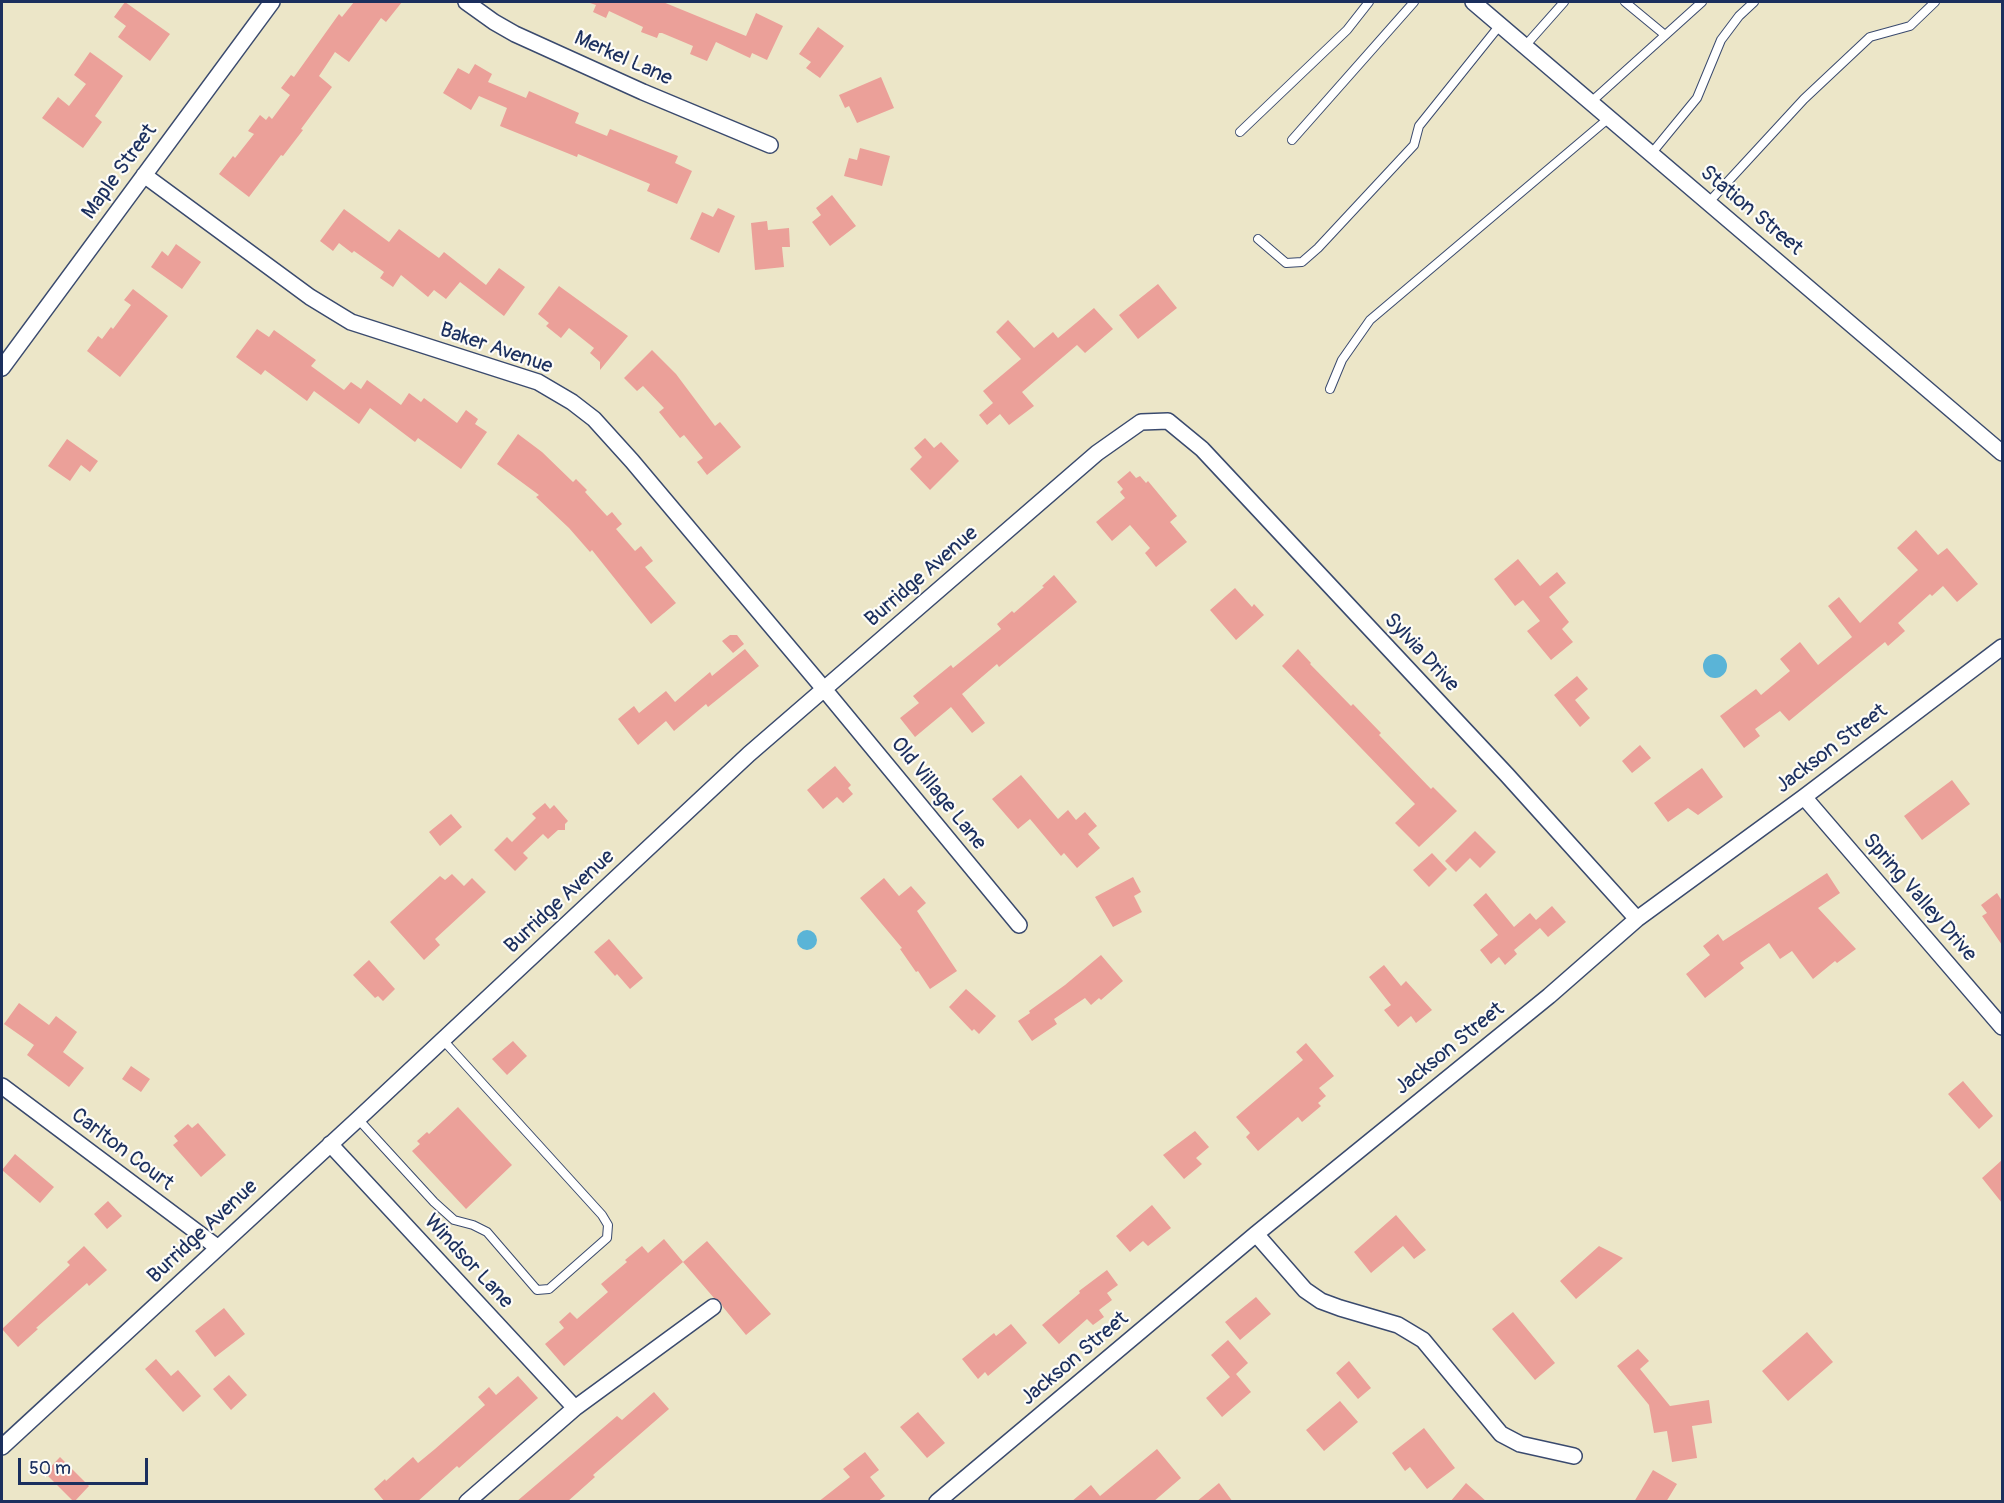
<!DOCTYPE html>
<html>
<head>
<meta charset="utf-8">
<style>
	body { margin:0 }
	#map { position:relative; width:2004px; height:1503px; overflow:hidden; background:#ece6c8; font-family:Pangolin,sans-serif }
	canvas { display:block }
	.frame { position:absolute; inset:0; border:3px solid #1b2f5e; pointer-events:none }
	.scale { position:absolute; left:18px; top:1458px; width:130px; height:27px; box-sizing:border-box; border:3px solid #1b2f5e; border-top:0; padding-left:8px; font-size:18px; line-height:21px; white-space:nowrap; color:#1b2f5e; -webkit-text-stroke:4px #fdfcf7; paint-order:stroke }
</style>
</head>
<body>
<div id="map">
<canvas width="2004" height="1503"></canvas>
<div class="frame"></div>
<div class="scale">50 m</div>
</div>
<script>
const ctx = document.querySelector('canvas').getContext('2d');
ctx.lineJoin = 'round';
function fill(path, color) {
  ctx.fillStyle = color;
  ctx.fill(path, 'evenodd');
}
function stroke(path, color, width, dash) {
  ctx.strokeStyle = color;
  ctx.lineWidth = width;
  ctx.lineCap = dash ? 'butt' : 'round';
  ctx.setLineDash(dash || []);
  ctx.stroke(path);
}
function label(font, color, halo, rows, align = 'center') {
  ctx.font = font + ' Pangolin,sans-serif';
  ctx.lineWidth = 4.5;
  ctx.setLineDash([]);
  ctx.textBaseline = 'middle';
  ctx.strokeStyle = halo;
  ctx.fillStyle = color;
  for (const [text, x, y, turn = 0] of rows) {
    ctx.save();
    ctx.translate(x, y);
    ctx.rotate((+turn || 0) * Math.PI / 180);
    ctx.textAlign = isNaN(turn) ? turn : align;
    if (halo) ctx.strokeText(text, 0, 0);
    ctx.fillText(text, 0, 0);
    ctx.restore();
  }
}
const water = new Path2D(`
	M1703 666a12 12 0 1 1 24 0a12 12 0 1 1-24 0Z
	M797 940a10 10 0 1 1 20 0a10 10 0 1 1-20 0Z`);
const building = new Path2D(`
	M125,2L170,34L150,61L118,37L126,26L114,17Z
	M354,2H402L386,22L381,18L349,62L335,52L319,76L332,87L301,129L303,130L283,156L281,155L249,197L219,174L233,156L235,158L254,134L248,131L260,115L266,120L269,116L272,119L290,95L281,88L291,75L294,77L339,14L342,17Z
	M587,2H663L746,36L756,13L783,26L767,60L752,53L750,58L716,42L707,61L690,54L693,46L662,33H659L657,38L641,32L643,27L609,11L606,18L593,12L596,5Z
	M818,27L844,46L820,78L806,68L811,62L799,54Z
	M90,52L123,76L95,116L102,122L83,148L42,118L58,97L69,106L86,84L74,75Z
	M475,64L492,74L488,82L526,98L529,91L579,113L575,123L607,136L610,129L678,156L675,163L692,171L677,204L647,191L650,184L578,154L577,157L500,126L507,108L479,96L471,110L443,93L458,68L469,74Z
	M881,77L894,108L857,123L849,106L845,108L839,95Z
	M860,148L890,156L882,186L844,176L849,158L857,160Z
	M832,195L856,226L830,246L812,222L821,215L816,208Z
	M718,208L735,216L719,253L690,239L702,212L713,217Z
	M344,209L389,242L399,229L439,258L444,252L486,285L499,268L525,287L504,316L460,282L446,299L434,290L428,297L401,275L393,287L380,278L384,272L354,251L352,253L339,243L333,251L320,241Z
	M767,221L768,230L789,228L790,247H782L784,267L755,270L751,223Z
	M176,244L201,262L182,289L151,267L162,251L168,256Z
	M1158,284L1177,308L1138,339L1119,315Z
	M559,286L628,336L600,370V362L590,353L594,348L569,328L561,338L546,326L549,323L538,314Z
	M133,289L168,316L120,377L87,351L98,336L102,339L111,327L113,329L131,305L124,300Z
	M1094,308L1113,329L1085,353L1077,345L1022,392L1034,406L1009,425L1000,414L987,425L979,415L993,403L983,391L1021,359L996,332L1008,320L1034,348L1053,332L1058,338Z
	M257,329L269,337L274,330L316,360L311,366L344,390L351,382L361,389L367,380L401,405L409,393L421,402L424,398L457,423L466,410L478,419L475,424L487,432L461,469L418,438L415,442L370,408L359,424L314,391L307,401L265,370L261,375L236,357Z
	M652,350L676,374L715,426L720,422L741,447L707,475L697,462L703,458L684,435L680,438L659,412L664,408L643,386L637,391L624,378Z
	M518,434L542,452L573,482L576,479L587,490L585,492L607,516L612,512L622,524L616,529L635,551L641,546L653,561L645,567L676,603L651,624L592,550L590,552L569,528L536,497L539,495L497,464Z
	M925,438L934,448L941,442L959,461L930,490L910,469L922,457L914,448Z
	M67,439L98,461L90,472L81,465L70,481L48,466Z
	M1130,471L1136,478L1140,476L1146,483L1148,481L1177,516L1170,522L1187,542L1156,567L1145,553L1150,548L1130,525L1112,541L1096,522L1125,498L1120,492L1123,489L1117,482Z
	M1916,530L1938,555L1947,548L1978,584L1957,602L1943,586L1932,596L1930,594L1898,623L1905,631L1888,646L1885,642L1789,721L1780,711L1755,729L1760,736L1744,748L1720,716L1756,689L1761,695L1790,671L1780,659L1800,642L1818,665L1852,637L1828,606L1839,597L1860,623L1918,570L1897,548Z
	M1518,559L1540,586L1557,572L1566,583L1549,597L1569,622L1562,629L1573,642L1551,660L1527,631L1540,621L1523,600L1515,606L1494,579Z
	M1054,575L1077,602L999,667L997,664L962,694L985,723L972,733L951,707L915,737L900,718L919,703L913,696L951,665L953,668L1001,629L997,624L1012,611L1014,613L1044,587L1042,586Z
	M1235,588L1252,607L1254,604L1264,615L1236,640L1210,610Z
	M730,635H737L744,644L733,653L722,641Z
	M745,649L759,666L708,707L706,704L674,731L666,721L638,745L618,719L634,706L639,713L666,691L675,702L710,672L712,676Z
	M1298,649L1311,663L1310,664L1351,706L1353,704L1381,733L1379,735L1431,789L1433,787L1457,811L1419,847L1395,823L1415,804L1282,666Z
	M1577,676L1588,689L1575,700L1590,718L1580,727L1554,695Z
	M1640,745L1651,758L1632,773L1622,761Z
	M835,766L851,785L848,788L853,794L843,803L837,797L823,809L807,790Z
	M1702,768L1723,797L1698,815L1688,808L1668,822L1654,803Z
	M1021,775L1058,819L1068,810L1076,820L1085,812L1097,826L1088,834L1100,848L1077,868L1064,853L1061,856L1030,819L1018,829L992,799Z
	M1952,780L1970,804L1922,840L1904,816Z
	M545,803L550,809L554,805L568,821L565,824V830H558L548,839L543,834L523,853L528,858L515,871L494,850L507,837L512,842L536,818L532,814Z
	M451,814L462,827L440,846L429,832Z
	M1475,831L1496,852L1480,868L1470,858L1456,872L1445,861Z
	M1432,853L1447,869L1429,887L1413,870Z
	M1827,873L1840,893L1818,908L1856,949L1837,963L1835,961L1813,979L1792,951L1780,959L1769,943L1740,963L1744,968L1705,998L1686,974L1710,955L1703,946L1718,934L1723,941Z
	M452,874L464,886L472,878L486,892L435,939L440,945L424,960L390,922L440,876L445,880Z
	M1133,877L1141,892L1134,896L1142,912L1113,927L1095,897Z
	M884,878L899,896L911,886L926,903L917,911L957,971L930,989L918,971L916,972L900,949L902,948L860,898Z
	M1486,893L1514,927L1530,913L1536,920L1552,906L1566,922L1548,937L1540,928L1514,950L1517,954L1505,965L1499,957L1491,964L1480,950L1498,935L1473,905Z
	M1997,893L2002,901V945L1982,916L1987,913L1981,905Z
	M609,939L643,978L630,989L617,974L615,976L594,952Z
	M1101,955L1123,981L1101,1000L1099,998L1091,1005L1085,998L1054,1019L1057,1024L1032,1041L1018,1021L1030,1013L1029,1011L1065,985Z
	M369,960L395,989L383,1001L378,996L375,998L353,975Z
	M1384,965L1401,986L1406,981L1432,1010L1416,1023L1411,1016L1398,1027L1384,1010L1391,1005L1369,977Z
	M966,989L996,1016L979,1034L974,1029L972,1031L949,1007Z
	M19,1003L49,1025L56,1016L77,1032L63,1052L84,1068L69,1087L27,1055L34,1045L4,1024Z
	M513,1041L527,1056L507,1075L492,1059Z
	M1306,1043L1334,1076L1319,1088L1326,1096L1318,1103L1321,1106L1302,1122L1298,1117L1258,1151L1246,1137L1250,1133L1236,1117L1303,1060L1296,1052Z
	M131,1066L150,1079L141,1092L122,1079Z
	M1963,1081L1993,1116L1979,1129L1948,1094Z
	M458,1107L512,1165L466,1209L412,1151L420,1144L417,1141L427,1132L429,1134Z
	M198,1123L226,1155L201,1177L173,1145L178,1141L174,1136L188,1124L192,1128Z
	M1195,1131L1209,1147L1196,1158L1202,1164L1184,1179L1163,1155Z
	M15,1154L54,1187L40,1203L2,1170Z
	M2002,1160V1203L1982,1178Z
	M108,1201L122,1216L107,1229L94,1214Z
	M1152,1205L1171,1228L1148,1246L1143,1241L1130,1252L1116,1236Z
	M1396,1215L1426,1250L1414,1259L1403,1246L1371,1273L1354,1252Z
	M664,1239L683,1262L564,1366L545,1344L564,1328L559,1322L570,1312L577,1319L608,1292L601,1284L627,1262L625,1260L642,1246L648,1253Z
	M707,1241L771,1314L746,1335L723,1307L720,1301L714,1298L683,1262Z
	M84,1246L107,1270L89,1286L87,1283L36,1328L38,1329L18,1347L2,1329L70,1265L67,1262Z
	M1599,1246L1623,1258L1576,1299L1560,1281Z
	M1107,1270L1118,1285L1107,1293L1112,1300L1099,1310L1104,1317L1093,1325L1087,1319L1059,1344L1042,1325L1080,1293L1079,1291Z
	M1256,1297L1271,1314L1240,1340L1225,1322Z
	M224,1308L245,1334L215,1357L195,1331Z
	M1513,1312L1555,1363L1535,1380L1492,1329Z
	M1011,1324L1027,1343L988,1376L985,1372L978,1379L962,1359L994,1333L996,1336Z
	M1807,1332L1833,1362L1788,1401L1762,1371Z
	M1228,1340L1248,1363L1236,1374L1251,1392L1222,1417L1206,1398L1230,1377L1211,1355Z
	M1638,1349L1649,1361L1640,1369L1670,1406L1709,1400L1712,1423L1692,1426L1697,1458L1672,1462L1667,1431L1654,1433L1649,1405L1617,1366Z
	M156,1359L171,1376L178,1370L201,1396L183,1412L145,1369Z
	M1349,1361L1371,1388L1358,1399L1336,1373Z
	M229,1375L247,1395L231,1410L213,1389Z
	M518,1376L538,1398L459,1468L457,1466L417,1502H385L374,1489L385,1479L386,1481L413,1457L418,1463L435,1449L485,1405L478,1397L489,1387L496,1395Z
	M654,1392L669,1409L593,1475L595,1477L567,1502H516L617,1416L622,1420Z
	M1340,1401L1358,1422L1324,1451L1306,1430Z
	M918,1412L945,1443L927,1458L900,1427Z
	M1424,1428L1455,1468L1427,1489L1410,1467L1405,1471L1392,1453Z
	M1157,1449L1181,1478L1153,1502H1071L1091,1485L1100,1496Z
	M865,1452L879,1470L870,1477L885,1496L877,1502H818L850,1477L843,1469Z
	M60,1457L89,1486L74,1502L45,1473Z
	M1653,1470L1677,1484L1666,1502H1634Z
	M1219,1483L1233,1502H1196Z
	M1466,1483L1487,1502H1450Z`);
const service = new Path2D(`
	M1625,2L1665,35
	M1525,46L1564,2
	M1591,102L1702,2
	M1240,132L1347,30L1369,2
	M1292,140L1414,2
	M1651,154L1697,98L1721,40L1739,16L1754,2
	M1709,202L1804,99L1870,37L1910,26L1935,2
	M1258,239L1286,263L1302,262L1318,248L1414,145L1419,126L1500,25
	M1330,389L1342,360L1370,320L1609,118
	M358,1119L434,1202L454,1220L473,1225L487,1232L537,1290L549,1289L607,1238L608,1225L602,1215L443,1040`);
const minor = new Path2D(`
	M466,2L494,22L515,34L643,92L770,145
	M1473,2L2002,453
	M144,175L310,297L351,322L538,382L572,402L594,419L632,461L824,689L1019,925
	M2,368L272,2
	M1804,797L2002,1027
	M2,1086L217,1247
	M330,1144L575,1408
	M1256,1234L1305,1290L1321,1301L1340,1308L1398,1325L1423,1340L1501,1434L1520,1444L1574,1456
	M2,1447L358,1119L749,754L1097,453L1141,422L1168,421L1202,449L1507,775L1637,919
	M467,1502L575,1408L713,1307
	M937,1502L1256,1234L1549,996L1637,919L1804,797L2002,647`);
const streetNames = [
	["Merkel Lane",623,59,24],
	["Maple Street",120,172,-54],
	["Station Street",1751,211,40],
	["Baker Avenue",496,349,19],
	["Burridge Avenue",922,577,-41],
	["Sylvia Drive",1421,653,47],
	["Jackson Street",1832,749,-37],
	["Old Village Lane",938,794,51],
	["Spring Valley Drive",1919,898,49],
	["Burridge Avenue",560,902,-43],
	["Jackson Street",1450,1049,-39],
	["Carlton Court",122,1150,37],
	["Burridge Avenue",203,1232,-43],
	["Windsor Lane",468,1262,47],
	["Jackson Street",1075,1359,-40]
];
fill(water, '#5ab4d7');
fill(building, '#eba099');
stroke(service, '#3a4a6e', 10);
stroke(minor, '#3a4a6e', 18);
stroke(service, '#fff', 8);
stroke(minor, '#fff', 15);
label('21px', '#1b2f5e', '#fdfcf7', streetNames);
</script>
</body>
</html>
